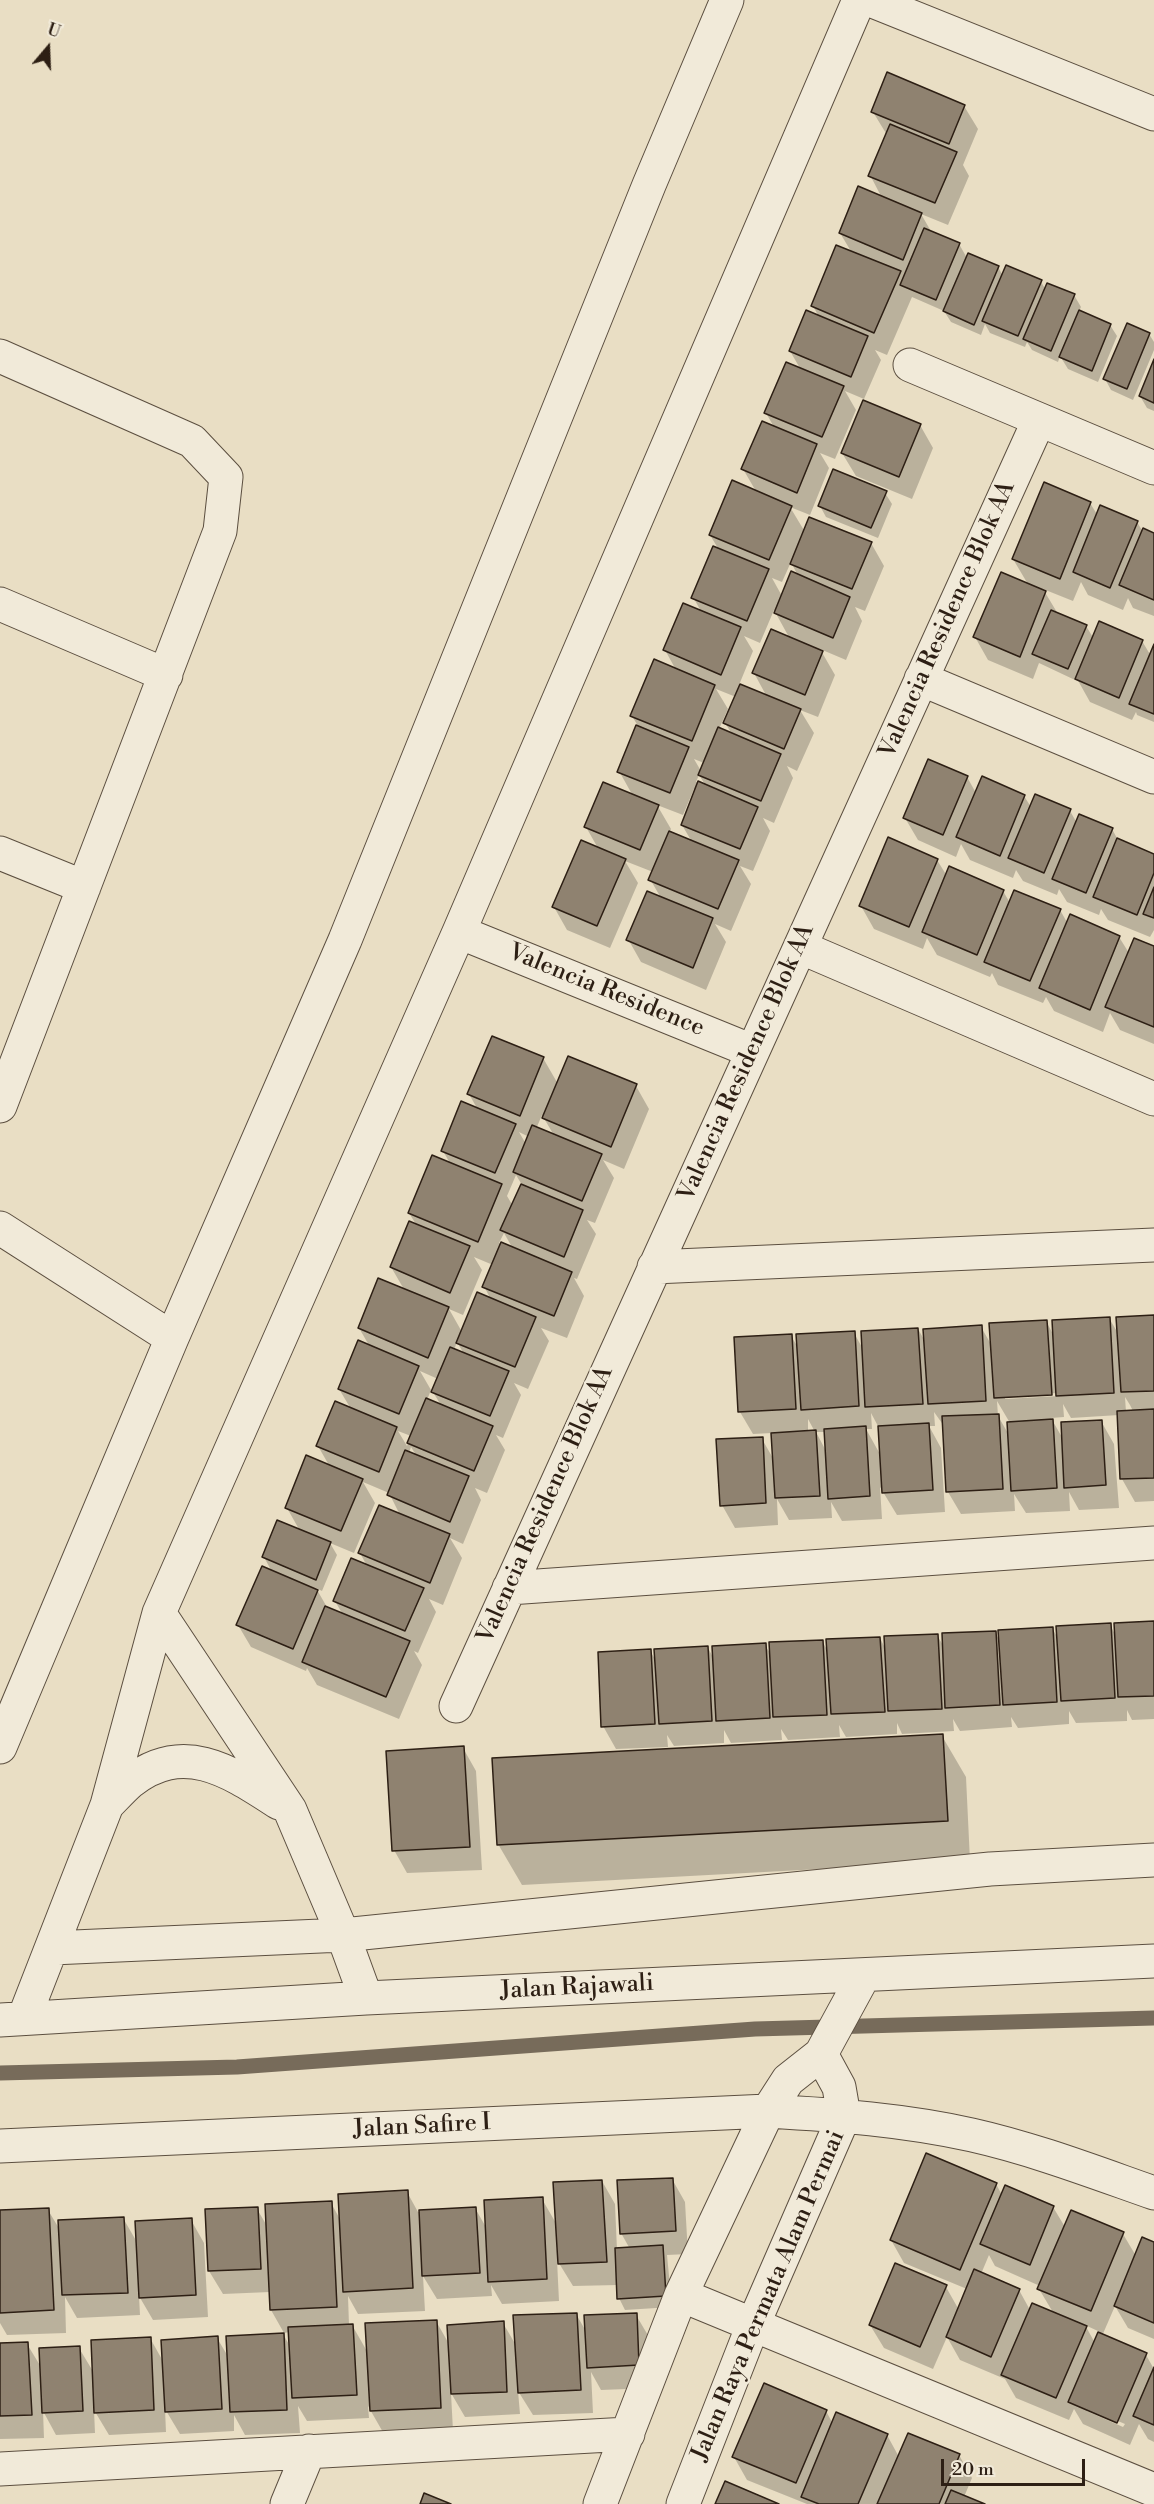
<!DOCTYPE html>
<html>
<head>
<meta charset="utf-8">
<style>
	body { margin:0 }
	#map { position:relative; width:1154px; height:2504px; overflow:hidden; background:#e9dec4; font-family:"Libre Bodoni",serif }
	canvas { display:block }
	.north { position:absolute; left:18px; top:18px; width:60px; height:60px; -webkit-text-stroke:4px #f1ead9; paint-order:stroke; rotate:19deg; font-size:16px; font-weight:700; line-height:24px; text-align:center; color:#2d1f14 }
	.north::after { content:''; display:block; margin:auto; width:21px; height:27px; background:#2d1f14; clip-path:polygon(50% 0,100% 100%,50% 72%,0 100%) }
	.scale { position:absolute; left:941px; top:2459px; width:144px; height:27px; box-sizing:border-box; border:3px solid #2d1f14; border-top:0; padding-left:8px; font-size:18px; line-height:21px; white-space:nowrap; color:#2d1f14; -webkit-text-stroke:4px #f1ead9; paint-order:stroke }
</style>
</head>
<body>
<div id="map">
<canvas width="1154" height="2504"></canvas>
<div class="north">U</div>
<div class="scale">20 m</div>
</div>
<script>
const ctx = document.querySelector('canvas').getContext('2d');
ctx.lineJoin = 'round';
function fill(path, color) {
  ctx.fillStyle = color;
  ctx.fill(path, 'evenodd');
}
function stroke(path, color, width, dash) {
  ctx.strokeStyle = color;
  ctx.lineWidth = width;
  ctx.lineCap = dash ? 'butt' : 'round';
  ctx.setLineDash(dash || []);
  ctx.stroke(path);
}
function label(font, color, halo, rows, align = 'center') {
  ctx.font = font + ' "Libre Bodoni",serif';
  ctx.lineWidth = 5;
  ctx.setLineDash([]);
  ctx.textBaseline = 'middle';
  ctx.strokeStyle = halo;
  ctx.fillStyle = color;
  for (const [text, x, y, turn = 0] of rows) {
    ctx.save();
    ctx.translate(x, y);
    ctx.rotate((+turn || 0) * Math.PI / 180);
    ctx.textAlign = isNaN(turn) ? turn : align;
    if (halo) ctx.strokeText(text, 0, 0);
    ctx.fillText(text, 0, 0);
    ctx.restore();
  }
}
const shadow = new Path2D(`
	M888,74L964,106L978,129L963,165L969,176L948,225L921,214L932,233L959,244L967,258L998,267L1003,276L1041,282L1046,290L1074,295L1081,307L1079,311L1110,325L1117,336L1098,382L1068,369L1060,356L1058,362L1032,350L1027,342L1025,347L990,333L985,324L981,335L951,322L944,311L912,297L887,355L875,350L881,360L864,399L845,391L856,410L835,459L820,453L829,468L810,515L790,507L805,532L871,543L884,566L865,611L855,607L862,621L846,660L820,649L835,675L818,717L800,710L814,733L797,771L787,766L793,778L774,823L763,818L770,831L753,871L740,866L751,884L731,931L715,924L726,942L706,990L641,962L628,939L661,898L650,879L653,872L625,861L638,883L610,948L567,930L554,907L599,850L586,827L633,796L619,771L638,726L632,716L676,670L665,650L702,613L693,597L719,550L710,535L757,493L743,469L774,427L766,413L801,370L790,351L819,317L813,306L852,253L840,233L882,198L870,175L887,135L873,112ZM791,562L798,576L782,596L772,578L782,582ZM774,610L790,639L754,673L767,697L739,685L753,651L744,636L760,643ZM716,689L736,697L725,723L732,734L719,729L728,709ZM694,759L704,763L701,771ZM699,775L706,786L696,782ZM694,789L696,790L682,825L692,842L669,833L671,829L657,805L683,815Z
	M1149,334L1154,342V350L1133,400L1111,390L1105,379Z
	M1154,363V411L1147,408L1140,396Z
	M920,425L933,448L912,499L856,476L842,453Z
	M885,493L892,504L878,538L826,517L820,506Z
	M1090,503L1098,516L1137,522L1143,532L1154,535V616L1133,608L1128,598L1123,610L1088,595L1081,582L1073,601L1043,589L1058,614L1086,626L1094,639L1142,641L1151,656L1154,648V722L1137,715L1136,712L1132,720L1090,702L1076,677L1075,680L1039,663L1033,679L988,660L975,637L1029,586L1013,559Z
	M967,777L976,793L1024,796L1031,807L1070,811L1077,823L1112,829L1118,840L1154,855V930L1150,937L1108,920L1101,909L1099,915L1067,902L1059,889L1057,895L1023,881L1016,870L1013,878L970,860L961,844L956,857L918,840L905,818Z
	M937,860L947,876L1003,891L1010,903L1060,910L1068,924L1119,937L1129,953L1154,948V1044L1120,1030L1110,1013L1103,1032L1054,1011L1046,997L1043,1003L998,985L992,973L990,977L937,955L927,938L923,949L874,929L861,906Z
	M543,1058L558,1084L636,1086L649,1109L624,1169L603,1160L614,1178L595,1223L587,1220L596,1234L577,1279L574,1278L584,1296L567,1338L541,1328L549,1341L528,1389L514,1383L521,1395L503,1438L496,1435L505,1450L487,1493L475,1488L481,1500L463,1544L450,1538L462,1558L443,1605L429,1599L436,1612L418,1653L414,1651L422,1665L399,1719L317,1685L307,1668L306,1671L251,1647L238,1625L272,1572L264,1557L300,1531L287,1508L330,1467L318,1446L351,1409L339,1389L370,1347L359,1328L405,1291L391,1267L417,1226L409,1213L451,1165L443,1151L478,1110L469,1094ZM542,1115L555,1137L536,1129ZM519,1132L529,1137L526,1144ZM516,1175L522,1185L513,1206L507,1196ZM504,1233L513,1249L499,1243ZM474,1257L493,1265L484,1286L491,1300L462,1332L449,1309L463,1315L482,1270ZM457,1342L464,1354L454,1350ZM420,1371L438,1379L433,1392L442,1407L427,1400L431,1390ZM398,1431L411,1436L407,1446ZM411,1447L416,1455L409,1453ZM363,1482L389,1493L400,1515L360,1553L367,1566L335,1601L343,1615L328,1609L316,1588L322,1591L337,1555L330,1543L354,1553L375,1503Z
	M1154,1316V1501L1135,1502L1122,1479L1119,1415L1071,1418L1063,1404L1064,1417L1051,1418L1063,1439L1101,1421L1114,1444L1119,1508L1079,1510L1069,1492L1070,1511L1026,1513L1014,1494L1015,1511L961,1514L948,1492L944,1426L934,1412L935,1426H929L941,1448L945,1512L897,1515L880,1487L882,1519L842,1521L831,1502L832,1518L789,1520L777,1499L778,1525L735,1528L722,1505L762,1439L774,1460L772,1433L753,1434L740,1412L791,1336L799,1349L854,1333L863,1349L918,1329L926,1343L981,1327L992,1346L1046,1321L1054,1336L1109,1318L1119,1335ZM1059,1393V1396L1005,1399V1396ZM1125,1397L1130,1405L1133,1411L1126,1412ZM997,1401L1010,1423L1009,1435L998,1416ZM871,1413L879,1428L881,1456L866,1429H872ZM808,1419L815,1432H808ZM816,1432H825L826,1451Z
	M1154,1622V1719L1132,1720L1127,1710V1721L1076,1723L1069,1711V1724L1018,1728L1011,1717L1012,1727L960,1731L953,1719L954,1731L902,1734L897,1723V1734L846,1737L839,1725L840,1737L788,1740L781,1729L782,1740L731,1743L724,1730V1743L674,1746L667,1735L668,1747L616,1749L603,1726L650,1651L657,1662L708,1648L714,1659L765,1645L771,1655L822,1641L829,1653L880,1638L886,1650L937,1635L944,1647L995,1632L1001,1643L1052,1628L1059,1640L1110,1625L1116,1636Z
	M942,1736L966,1777L970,1861L522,1885L498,1844Z
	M463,1748L476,1771L482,1870L407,1873L394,1850Z
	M672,2179L685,2202L688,2254L667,2255L672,2307L625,2310L619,2298L618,2285L573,2286L557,2260L559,2301L502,2304L491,2285L492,2296L437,2299L423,2276L425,2311L358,2314L348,2296L349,2325H352L368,2353L436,2321L449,2344L503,2323L517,2347L576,2314L587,2333L636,2315L649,2337L651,2388L601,2390L591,2372L593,2413L533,2415L518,2391L520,2414L465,2417L451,2393L453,2431L384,2434L368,2406L369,2418L307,2421L298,2406L300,2433L245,2435L234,2415V2431L180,2434L165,2409L166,2432L109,2435L94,2410L95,2433L56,2435L43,2411L44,2438L0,2439V2345L27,2344L41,2367L79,2348L94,2373L150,2338L164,2363L217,2338L229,2358L283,2334L291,2348L290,2332L284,2333L271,2310L270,2292L223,2294L209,2271L257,2209L267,2226L331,2203L341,2221L407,2192L418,2212L475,2208L487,2229L542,2199L557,2225L602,2181L615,2204L617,2250L630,2249L621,2233Z
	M996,2184L1002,2195L1053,2207L1065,2227L1123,2234L1136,2256L1154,2243V2339L1128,2328L1115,2306L1102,2336L1146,2355L1154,2369V2442L1148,2439L1139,2424L1130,2445L1083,2424L1074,2409L1069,2420L1016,2398L1005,2379L960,2360L947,2337L933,2369L884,2348L870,2325L946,2287L959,2310L967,2289L904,2263L891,2240ZM989,2255L995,2266L1040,2286L1039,2289L1054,2314L1030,2310L1019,2290L981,2274ZM1085,2325L1100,2332L1095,2343ZM1087,2408L1125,2424L1123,2427L1087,2411Z
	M48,2210L60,2230L123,2218L138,2244L191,2220L204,2243L208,2317L153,2320L139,2296L140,2315L77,2318L65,2297L66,2333L7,2335L0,2323V2211Z
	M826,2411L833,2424L887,2435L899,2457L959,2455L972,2478L964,2497L982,2504H807L747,2480L734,2457Z`);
const stream = new Path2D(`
	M0,2073L237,2067L755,2029L1154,2018`);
const building = new Path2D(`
	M887,72L965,105L949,144L871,112Z
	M890,124L957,152L935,203L868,176Z
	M858,186L922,213L903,260L839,233Z
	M924,228L960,243L936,300L900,285Z
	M836,245L901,271L874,333L811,306Z
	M968,253L999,266L974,325L943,311Z
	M1006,265L1042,280L1018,336L982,321Z
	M1047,283L1075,294L1051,351L1023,339Z
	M806,310L868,336L851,377L789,351Z
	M1079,310L1111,324L1092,371L1059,357Z
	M1127,323L1150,333L1127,389L1103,379Z
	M1154,359V403L1139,396Z
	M786,362L844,386L822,437L764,413Z
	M863,400L921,424L899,477L841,453Z
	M762,421L817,444L797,493L741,469Z
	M833,469L887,491L871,528L818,506Z
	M732,480L792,506L769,560L709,535Z
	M1044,482L1091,502L1060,579L1012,559Z
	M1100,505L1138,521L1110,588L1073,572Z
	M809,517L872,542L852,589L790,564Z
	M1143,528L1154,533V600L1119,585Z
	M713,546L769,569L747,621L691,598Z
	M791,571L850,597L833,638L774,613Z
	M1001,572L1046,591L1020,657L973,637Z
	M683,603L741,627L721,675L663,650Z
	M1051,610L1087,625L1068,669L1032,654Z
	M1099,621L1143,640L1119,698L1075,679Z
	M771,629L823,651L805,695L752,673Z
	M1154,644V714L1129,704Z
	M654,659L715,685L692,741L630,716Z
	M740,684L801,709L784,749L723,723Z
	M636,725L689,747L670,793L617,772Z
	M718,727L781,754L761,801L698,775Z
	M928,759L968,776L943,835L903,818Z
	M982,776L1025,795L1000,856L956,837Z
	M698,781L758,807L740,849L681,825Z
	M603,782L659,805L640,850L584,827Z
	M1035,794L1071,809L1044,873L1008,858Z
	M1079,814L1113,828L1086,893L1052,879Z
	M669,831L739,860L718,909L648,880Z
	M888,837L938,859L909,927L859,906Z
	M1117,838L1154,854V873L1137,915L1093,897Z
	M581,840L626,859L597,926L552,907Z
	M949,866L1004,890L977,955L922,932Z
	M1154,887V918L1143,914Z
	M1014,890L1061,909L1030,981L984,962Z
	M647,891L713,918L693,968L626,940Z
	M1070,914L1120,936L1090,1010L1039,988Z
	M1134,938L1154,946V1027L1105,1007Z
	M492,1036L544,1057L520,1116L467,1094Z
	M568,1056L637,1084L611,1147L542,1118Z
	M461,1101L516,1124L495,1173L441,1151Z
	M532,1125L602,1154L582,1201L513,1172Z
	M432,1155L502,1184L478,1242L408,1213Z
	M521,1184L583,1210L564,1257L500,1230Z
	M409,1221L470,1246L450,1293L390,1267Z
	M501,1242L572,1272L554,1316L482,1287Z
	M378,1278L449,1307L428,1358L358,1328Z
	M477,1292L536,1317L515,1367L456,1343Z
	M1154,1315V1391L1121,1392L1116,1317Z
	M1110,1317L1114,1393L1056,1396L1052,1320Z
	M1047,1320L1052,1395L994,1398L989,1323Z
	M982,1325L986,1401L928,1404L923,1329Z
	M918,1328L923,1404L865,1407L861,1331Z
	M855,1331L859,1406L801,1410L796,1334Z
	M792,1334L796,1409L738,1412L734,1337Z
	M358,1340L419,1366L399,1414L338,1389Z
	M450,1347L509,1371L490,1416L431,1392Z
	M426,1398L493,1426L474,1471L407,1443Z
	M335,1401L397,1427L379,1472L316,1446Z
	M1154,1409V1478L1120,1479L1117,1411Z
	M999,1414L1003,1489L946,1492L942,1416Z
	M1053,1419L1057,1488L1011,1491L1007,1422Z
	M1102,1420L1106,1485L1064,1488L1061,1422Z
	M929,1423L933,1490L882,1493L878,1426Z
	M866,1426L870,1496L828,1499L824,1429Z
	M816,1430L820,1496L775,1498L771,1433Z
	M763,1437L766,1503L720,1506L716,1439Z
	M405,1450L469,1476L450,1522L387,1495Z
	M306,1455L363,1479L341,1531L285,1508Z
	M379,1505L450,1534L430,1583L358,1553Z
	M277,1520L331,1542L316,1580L262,1557Z
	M351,1558L424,1588L405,1631L333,1601Z
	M262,1566L318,1590L293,1649L236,1625Z
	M325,1606L410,1641L386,1697L302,1662Z
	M1154,1621V1696L1118,1697L1114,1623Z
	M1111,1623L1115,1698L1061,1701L1056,1626Z
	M1053,1627L1057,1702L1003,1705L998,1630Z
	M996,1631L1000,1705L945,1708L942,1633Z
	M938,1634L942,1709L888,1711L884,1636Z
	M880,1637L885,1712L831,1714L826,1639Z
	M823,1640L827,1715L773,1717L769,1642Z
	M766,1643L770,1718L716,1721L712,1646Z
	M708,1646L712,1721L659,1724L654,1649Z
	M651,1649L655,1724L601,1727L598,1652Z
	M943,1734L948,1821L497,1845L492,1758Z
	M464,1746L470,1847L392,1851L386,1751Z
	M926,2153L997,2183L960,2270L890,2240Z
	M673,2178L676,2231L620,2234L617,2180Z
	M602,2180L607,2262L558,2264L553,2182Z
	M1005,2185L1054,2206L1030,2265L980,2244Z
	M408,2190L413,2288L343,2292L338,2194Z
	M543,2197L547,2279L488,2282L484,2200Z
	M332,2201L337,2307L270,2310L265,2204Z
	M258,2207L261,2269L208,2271L205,2209Z
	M476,2207L480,2273L422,2276L419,2210Z
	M49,2208L54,2310L0,2313V2210Z
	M1071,2210L1124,2232L1091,2311L1037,2289Z
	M124,2217L128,2293L62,2295L58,2220Z
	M192,2218L196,2295L139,2298L135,2221Z
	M1142,2237L1154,2242V2323L1114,2306Z
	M663,2245L666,2296L617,2299L615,2248Z
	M895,2263L947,2285L920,2347L869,2325Z
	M974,2269L1020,2289L991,2357L946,2337Z
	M1032,2303L1087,2326L1056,2398L1001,2375Z
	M577,2313L581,2390L518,2393L513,2315Z
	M637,2313L639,2365L587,2368L584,2315Z
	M437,2320L441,2408L370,2411L365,2323Z
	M504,2321L507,2392L451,2394L447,2325Z
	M353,2324L357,2395L292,2398L288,2327Z
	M1098,2332L1147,2353L1117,2423L1068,2402Z
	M284,2333L287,2410L230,2412L226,2336Z
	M218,2336L222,2409L165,2412L161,2340Z
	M151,2337L154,2410L94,2413L91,2340Z
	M28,2342L32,2415L0,2416V2343Z
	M80,2346L83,2411L42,2413L39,2348Z
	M1154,2367V2425L1133,2416Z
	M764,2383L827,2410L796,2483L732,2457Z
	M836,2412L888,2434L858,2504H819L801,2497Z
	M908,2433L960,2454L939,2504H877Z
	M725,2481L779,2504H715Z
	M951,2490L985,2504H945Z
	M424,2493L451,2504H420Z`);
const minor = new Path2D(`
	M870,0L1154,114
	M0,356L192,441L226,477L220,531L0,1106
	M910,365L1154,468
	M0,604L166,675
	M921,679L1154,777
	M0,853L84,887
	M459,932L752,1051
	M800,947L1154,1099
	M0,1228L172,1338
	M654,1267L1154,1245
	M509,1588L1154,1543
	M159,1613L290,1810L343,1935L366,1998
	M456,1706L1039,420
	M0,1747L172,1338L345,940L649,185L727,0
	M107,1805C114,1798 122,1789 130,1782C184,1739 231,1772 279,1803
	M52,1948L343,1935L990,1869L1154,1860
	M24,2018L107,1805L159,1613L459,932L859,0
	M0,2020L366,1998L1154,1961
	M0,2146L768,2111C836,2115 905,2120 972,2135C1034,2149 1094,2172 1154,2193
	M681,2295L1154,2490
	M0,2469L628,2434
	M287,2504L309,2451
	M600,2504L681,2295L768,2111L788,2080L821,2054L864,1975
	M683,2504L753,2325L844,2116L839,2087L821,2054`);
const streetNames = [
	["Valencia Residence Blok AA",948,620,-66],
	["Valencia Residence",606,991,22],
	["Valencia Residence Blok AA",747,1063,-66],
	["Valencia Residence Blok AA",546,1505,-66],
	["Jalan Rajawali",577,1988,-3],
	["Jalan Safire I",422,2127,-3],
	["Jalan Raya Permata Alam Permai",769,2296,-67]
];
fill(shadow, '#0003');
stroke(stream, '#776b5a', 15);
fill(building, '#8f8270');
stroke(building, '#2d1f14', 1.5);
stroke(minor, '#5c4f40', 35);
stroke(minor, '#f1ead9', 33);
label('24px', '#2d1f14', '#f1ead9', streetNames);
</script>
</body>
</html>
